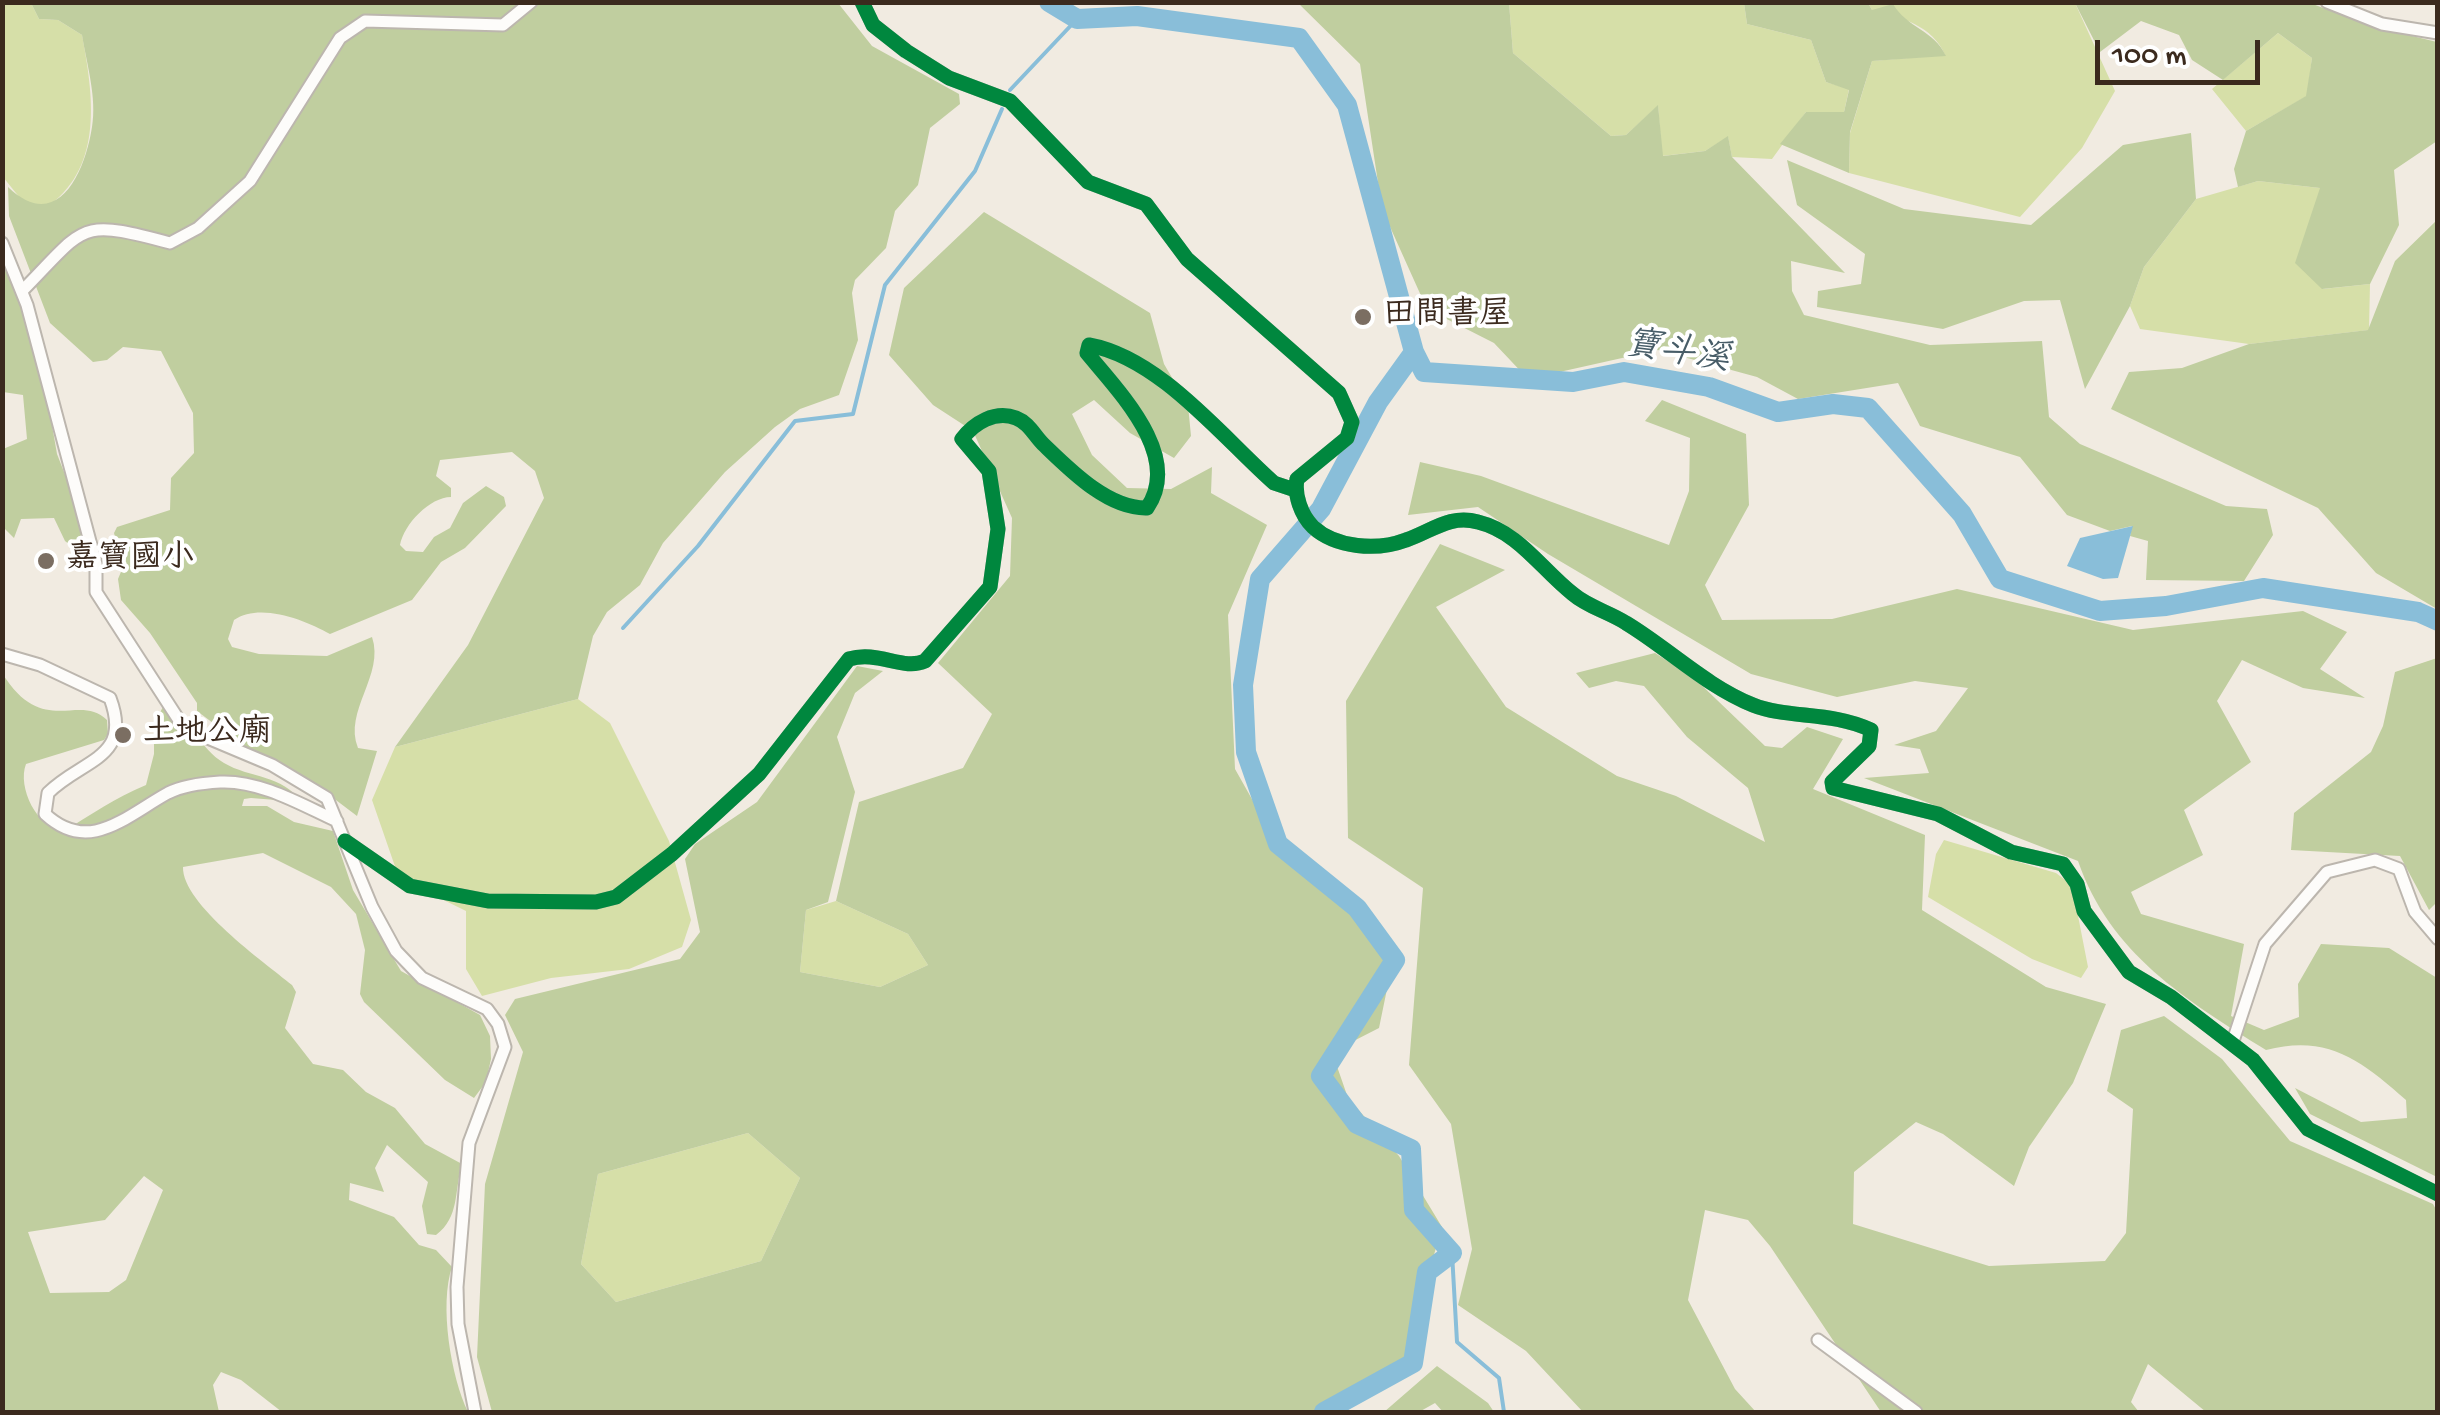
<!DOCTYPE html>
<html>
<head>
<meta charset="utf-8">
<style>
	body { margin:0 }
	#map { position:relative; width:2440px; height:1415px; overflow:hidden; background:#f1ebe1; font-family:"Gochi Hand",sans-serif }
	canvas { display:block }
	.frame { position:absolute; inset:0; border:5px solid #3b2a1e; pointer-events:none }
	.scale { position:absolute; left:2095px; top:40px; width:165px; height:45px; box-sizing:border-box; border:5px solid #3b2a1e; border-top:0; padding-left:12px; font-size:30px; line-height:35px; white-space:nowrap; color:#3b2a1e; -webkit-text-stroke:8px #fff; paint-order:stroke }
</style>
</head>
<body>
<div id="map">
<canvas width="2440" height="1415"></canvas>
<div class="frame"></div>
<div class="scale">100 m</div>
</div>
<script>
const ctx = document.querySelector('canvas').getContext('2d');
ctx.lineJoin = 'round';
function fill(path, color) {
  ctx.fillStyle = color;
  ctx.fill(path, 'evenodd');
}
function stroke(path, color, width, dash) {
  ctx.strokeStyle = color;
  ctx.lineWidth = width;
  ctx.lineCap = dash ? 'butt' : 'round';
  ctx.setLineDash(dash || []);
  ctx.stroke(path);
}
function label(font, color, halo, rows, align = 'center') {
  ctx.font = font + ' "Gochi Hand","LXGW WenKai TC",sans-serif';
  ctx.lineWidth = 8;
  ctx.setLineDash([]);
  ctx.textBaseline = 'middle';
  ctx.strokeStyle = halo;
  ctx.fillStyle = color;
  for (const [text, x, y, turn = 0] of rows) {
    ctx.save();
    ctx.translate(x, y);
    ctx.rotate((+turn || 0) * Math.PI / 180);
    ctx.textAlign = isNaN(turn) ? turn : align;
    if (halo) ctx.strokeText(text, 0, 0);
    ctx.fillText(text, 0, 0);
    ctx.restore();
  }
}
const green = new Path2D(`
	M3,3H31L39,19L58,20L82,35C93,94 104,164 50,205L24,203L3,177Z
	M1509,3H1744L1747,24L1811,40L1826,82L1849,89L1844,112H1806L1772,159L1732,157L1728,137L1705,151L1662,156L1658,106L1626,135L1611,136L1513,53Z
	M1868,3H2075L2115,91L2082,148L2020,217L1849,173L1850,133L1872,61L1945,55C1933,26 1901,17 1872,10Z
	M2278,33L2312,58L2307,96L2246,131L2212,89Z
	M2258,181L2320,188L2323,289L2370,284L2369,330L2249,344L2140,329L2130,306L2144,267L2196,199Z
	M578,699L610,723L669,841L691,920L682,947L629,969L551,978L482,996L466,969V911L399,878L372,800L395,747Z
	M1944,840L2056,873L2072,885L2088,967L2081,978L2032,959L1928,897L1936,854Z
	M836,901L908,934L928,965L880,987L800,972L806,910Z
	M748,1133L800,1178L761,1261L616,1302L581,1264L598,1174Z`);
const forest = new Path2D(`
	M31,3H838L872,46L959,94L960,104L930,128L918,185L895,211L886,248L855,280L852,293L858,340L839,395L800,409L775,427L725,472L663,543L640,585L607,612L593,636L578,699L395,747L468,645L544,498L535,471L512,452L440,460L436,476L451,488V497C430,497 404,524 400,545L406,551L423,552L434,537L450,528L463,503L486,486L504,497L506,506L465,548L441,562L412,600L330,634C305,620 260,602 234,620L228,639L232,647L259,654L327,656L372,637C385,675 343,711 358,748L377,751L357,816L320,788L241,744L197,711V703L150,633L121,600L118,579L123,567L114,533L117,527L170,510L171,478L194,453L193,413L161,351L123,347L107,360L93,362L50,323L9,216L8,187C57,234 85,173 92,127C97,98 87,65 82,35L58,20L39,19Z
	M1298,3H1509L1513,53L1611,136L1626,135L1658,105L1663,156L1705,151L1728,136L1732,157L1845,273L1791,261L1792,291L1804,315L1930,345L2042,341L2049,417L2080,444L2226,506L2267,509L2273,535L2244,581L2146,580L2148,541L2130,536L2132,526L2110,531L2067,515L2020,457L1920,426L1898,383L1798,399L1757,377L1658,350L1528,379L1494,343L1427,309L1382,209L1360,64Z
	M1744,3H1868L1872,10L1893,4C1907,28 1934,30 1946,56L1872,61L1850,132L1849,173L1780,144L1806,112H1844L1849,90L1826,82L1811,40L1747,24Z
	M2075,3H2310L2371,26L2437,42V141L2394,170L2399,225L2370,284L2322,289L2295,263L2320,188L2258,181L2238,187L2234,169L2246,131L2306,96L2312,58L2278,33L2223,80L2192,60L2179,35L2141,21L2100,52Z
	M2191,133L2196,199L2144,267L2130,306L2085,389L2060,300L2024,301L1943,329L1817,307L1818,291L1861,284L1865,254L1797,205L1787,160L1904,209L2031,225L2123,145Z
	M984,212L1150,313L1164,364L1188,405L1191,436L1174,458L1130,433L1094,400L1072,414L1092,455L1127,488L1171,489L1212,467L1211,493L1267,525L1228,615L1235,769L1275,840L1336,893L1394,955L1379,1028L1332,1052L1348,1098L1399,1156L1442,1227L1429,1272L1421,1346L1325,1412H492L477,1357L485,1184L523,1052L505,1015L515,999L680,959L700,932L685,859L695,844L757,802L857,666L883,671L855,693L837,737L855,792L828,902L806,910L800,972L880,987L928,965L908,934L836,901L859,802L963,768L992,714L938,663L1010,576L1012,518L973,431L933,405L889,355L904,288ZM748,1133L800,1178L761,1261L616,1302L581,1264L598,1174Z
	M2437,220V609L2376,573L2318,508L2111,409L2129,372L2182,368L2249,344L2368,330L2395,261Z
	M2,248L45,385L57,454L87,531L92,573L84,556L65,541L54,518L21,519L14,538L3,527V449L27,439L23,395L3,392Z
	M1662,400L1746,434L1749,505L1705,585L1722,620L1832,619L1957,589L2133,630L2303,611L2347,632L2320,669L2365,698L2303,688L2242,660L2217,701L2251,762L2184,810L2203,855L2131,892L2141,914L2244,944L2231,1016L2264,1030L2299,1017L2298,984L2321,944L2389,948L2437,978V1177L2310,1114L2295,1088L2361,1122L2407,1118L2406,1100C2361,1060 2327,1034 2266,1050C2186,1000 2110,954 2078,861L1864,778L1929,773L1920,749L1894,745L1936,731L1968,688L1915,681L1837,697L1751,674L1548,554L1478,507L1408,515L1420,462L1481,476L1669,545L1689,491L1690,438L1645,421Z
	M1440,544L1505,570L1436,607L1506,707L1617,776L1676,796L1765,842L1748,788L1687,737L1644,686L1616,681L1589,688L1576,673L1655,653L1693,677L1765,746L1782,748L1807,727L1843,739L1813,789L1925,835L1922,910L2046,987L2106,1004L2073,1083L2029,1147L2014,1186L1943,1134L1916,1122L1854,1172L1853,1224L1989,1266L2105,1261L2126,1233L2133,1109L2107,1091L2121,1030L2164,1016L2222,1059L2290,1141L2433,1204L2438,1213L2437,1412H2206L2148,1364L2131,1402L2139,1412H1881L1770,1246L1748,1220L1705,1210L1688,1300L1735,1389L1756,1412H1583L1526,1351L1458,1305L1472,1249L1451,1124L1409,1065L1423,888L1348,838L1346,701Z
	M2437,658L2438,901L2429,910L2400,856L2291,850L2294,813L2371,752L2383,726L2395,672Z
	M2,673C43,739 79,692 107,720L108,734L104,740L26,764C17,787 37,829 64,831C92,814 115,798 146,785L154,754V724L165,703H173C193,723 199,748 224,763C249,778 284,775 301,802L251,798L244,799L242,806H267L294,822L333,831L353,890L401,971L480,1015L490,1036L491,1059L486,1082L474,1098L445,1080L364,1002L360,994L365,950L356,914L331,887L263,853L183,867C182,904 264,962 292,985L296,992L285,1028L313,1064L343,1070L366,1092L395,1108L425,1144L462,1164C454,1191 460,1217 436,1235L427,1234L422,1206L428,1182L387,1145L375,1168L384,1192L350,1183L349,1200L394,1217L419,1245L436,1250L452,1267C439,1305 451,1377 468,1412H282L241,1380L221,1372L213,1385L219,1412H3ZM144,1176L163,1190L126,1280L109,1292L50,1293L28,1232L105,1220Z
	M1437,1366L1488,1403L1494,1412H1443L1435,1403L1419,1412H1384Z`);
const water = new Path2D(`
	M2133,526L2118,578L2103,579L2067,566L2080,538Z`);
const stream = new Path2D(`
	M1010,90L1077,19
	M623,628L698,546L795,421L853,414L885,285L975,171L1002,109
	M1452,1253L1457,1342L1499,1378L1504,1412`);
const river = new Path2D(`
	M1049,2L1077,19L1137,16L1299,38L1347,105L1414,352L1424,372L1573,382L1624,372L1709,387L1778,412L1833,404L1868,408L1962,514L2000,579L2100,611L2166,606L2263,588L2418,612L2438,621
	M1324,1412L1413,1363L1427,1272L1452,1253L1414,1210L1411,1149L1357,1124L1321,1076L1395,960L1357,908L1278,844L1246,752L1243,685L1260,579L1321,509L1378,402L1414,352`);
const minor = new Path2D(`
	M862,2L873,25L906,51L949,78L1010,101L1088,182L1146,204L1187,259L1339,393L1352,422L1347,438L1297,479C1294,495 1301,515 1313,527C1336,548 1377,551 1406,540C1431,532 1449,514 1478,522C1519,532 1541,569 1573,594C1588,607 1609,612 1626,623C1669,649 1706,686 1753,705C1788,719 1831,711 1871,730L1869,746L1832,782L1833,788L1938,814L2011,852L2063,864L2077,884L2084,911L2129,972L2171,997L2253,1060L2308,1129L2438,1194
	M2327,2L2382,24L2438,33
	M2,243L27,305L96,564V592L184,728L272,765L327,798L372,907L396,951L422,978L487,1009L498,1024L505,1047L469,1143L457,1287L458,1324L475,1412
	M22,291C87,225 77,218 170,243L198,228L250,181L340,38L365,21L503,25L531,2
	M2,654L40,665L110,698C133,759 82,759 48,793L45,814C89,855 126,816 168,793C184,785 203,783 220,782C260,780 302,805 337,821
	M345,841L410,886L488,901L596,902L616,897L672,854L759,774L849,659C878,650 903,671 925,661L990,587L998,529L989,471L962,439C974,423 995,410 1016,418C1029,423 1034,435 1043,444C1070,470 1108,509 1147,508C1183,456 1119,392 1087,353L1089,345C1160,358 1222,437 1274,483L1295,490
	M2232,1044L2265,944L2327,872L2375,860L2399,869L2415,912L2438,939
	M1818,1340L1916,1412`);
const cycleway = new Path2D(`
	M862,2L873,25L906,51L949,78L1010,101L1088,182L1146,204L1187,259L1339,393L1352,422L1347,438L1297,479C1294,495 1301,515 1313,527C1336,548 1377,551 1406,540C1431,532 1449,514 1478,522C1519,532 1541,569 1573,594C1588,607 1609,612 1626,623C1669,649 1706,686 1753,705C1788,719 1831,711 1871,730L1869,746L1832,782L1833,788L1938,814L2011,852L2063,864L2077,884L2084,911L2129,972L2171,997L2253,1060L2308,1129L2438,1194
	M345,841L410,886L488,901L596,902L616,897L672,854L759,774L849,659C878,650 903,671 925,661L990,587L998,529L989,471L962,439C974,423 995,410 1016,418C1029,423 1034,435 1043,444C1070,470 1108,509 1147,508C1183,456 1119,392 1087,353L1089,345C1160,358 1222,437 1274,483L1295,490`);
const markers = [
	[1363,317,10,"#7b6e62"],
	[46,561,10,"#7b6e62"],
	[123,735,10,"#7b6e62"]
];
const poiNames = [
	["田間書屋",1383,317],
	["嘉寶國小",66,561],
	["土地公廟",143,735]
];
const waterNames = [
	["寶斗溪",1677,355,9]
];
fill(green, '#d6dfa8');
fill(forest, '#c0ce9f');
fill(water, '#89bed9');
stroke(stream, '#89bed9', 4);
stroke(river, '#89bed9', 20);
stroke(minor, '#bcb6ae', 15);
stroke(minor, '#fdfcfa', 11);
stroke(cycleway, '#00873e', 15);
for (const [x, y, r, color] of markers) {
  const dot = new Path2D();
  dot.arc(x, y, r, 0, 2 * Math.PI);
  ctx.fillStyle = color;
  ctx.fill(dot);
  stroke(dot, '#fff', 4);
}
label('32px', '#3b2a1e', '#fff', poiNames, 'left');
label('italic 35px', '#485d68', '#fff', waterNames);
</script>
</body>
</html>
